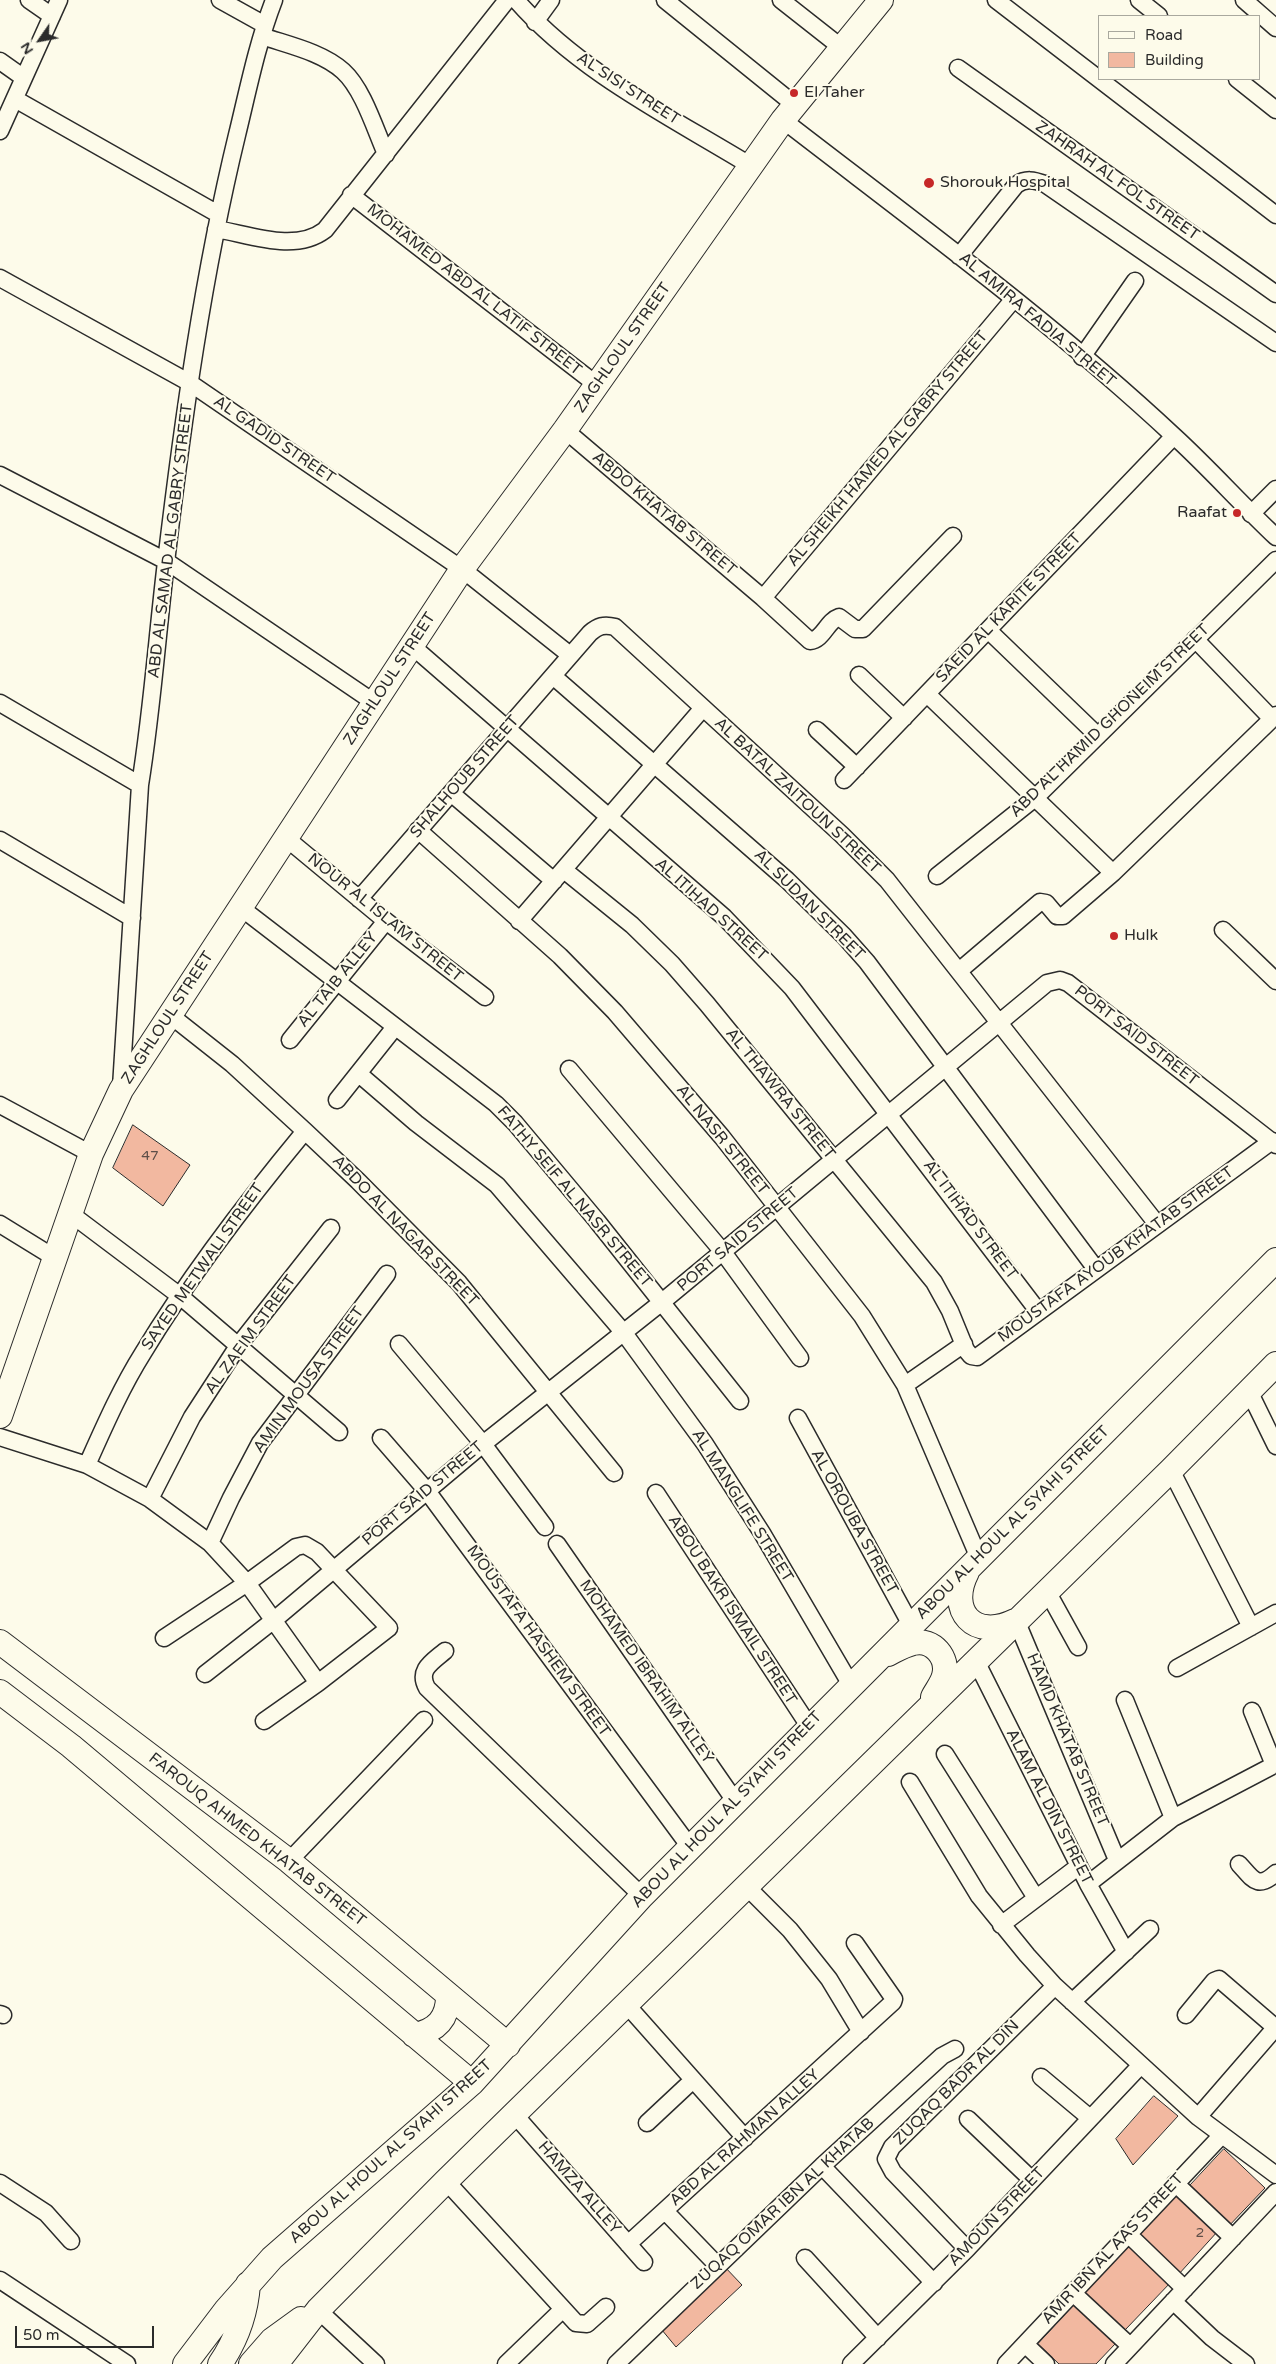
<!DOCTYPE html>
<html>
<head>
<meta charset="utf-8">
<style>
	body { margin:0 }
	#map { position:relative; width:1276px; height:2364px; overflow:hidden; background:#fdfbea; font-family:"Varela Round",sans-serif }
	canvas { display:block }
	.legend { position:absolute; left:1098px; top:15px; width:162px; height:65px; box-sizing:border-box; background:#fdfbea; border:1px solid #a9a89e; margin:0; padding:6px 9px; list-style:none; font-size:15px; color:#2b2b2b }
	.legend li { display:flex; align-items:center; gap:10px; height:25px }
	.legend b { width:25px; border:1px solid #a9a89e }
	.north { position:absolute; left:15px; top:15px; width:50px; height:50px; -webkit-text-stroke:4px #fdfbea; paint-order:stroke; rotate:237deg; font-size:14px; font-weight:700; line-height:20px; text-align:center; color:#2b2b2b }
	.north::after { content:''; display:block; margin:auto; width:18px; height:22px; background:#2b2b2b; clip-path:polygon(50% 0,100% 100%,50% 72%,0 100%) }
	.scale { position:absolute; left:15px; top:2326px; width:139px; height:22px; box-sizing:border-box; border:2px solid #2b2b2b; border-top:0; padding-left:6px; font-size:15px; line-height:18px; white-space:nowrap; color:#2b2b2b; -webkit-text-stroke:4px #fdfbea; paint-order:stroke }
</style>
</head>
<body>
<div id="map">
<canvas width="1276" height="2364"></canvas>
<ul class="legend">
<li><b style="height:6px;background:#fdfbea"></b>Road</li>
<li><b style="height:14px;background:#f2b8a0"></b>Building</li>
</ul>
<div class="north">N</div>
<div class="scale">50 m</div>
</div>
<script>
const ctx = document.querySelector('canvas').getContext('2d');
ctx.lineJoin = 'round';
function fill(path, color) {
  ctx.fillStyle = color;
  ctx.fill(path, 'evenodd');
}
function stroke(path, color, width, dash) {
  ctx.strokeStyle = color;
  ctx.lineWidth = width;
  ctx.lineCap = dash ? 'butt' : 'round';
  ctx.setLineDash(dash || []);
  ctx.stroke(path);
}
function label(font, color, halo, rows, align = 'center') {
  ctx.font = font + ' "Varela Round",sans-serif';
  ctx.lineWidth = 4;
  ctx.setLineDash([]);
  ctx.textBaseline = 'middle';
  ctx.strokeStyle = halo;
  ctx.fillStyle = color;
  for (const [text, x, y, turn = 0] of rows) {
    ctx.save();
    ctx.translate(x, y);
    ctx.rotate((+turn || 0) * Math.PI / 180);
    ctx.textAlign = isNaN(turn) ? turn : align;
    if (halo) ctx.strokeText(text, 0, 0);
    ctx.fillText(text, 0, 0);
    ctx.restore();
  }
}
const building = new Path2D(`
	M133,1125L190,1165L163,1206L113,1168Z
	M1154,2096L1178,2116L1133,2165L1116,2139Z
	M1224,2149L1265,2188L1226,2229L1185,2191Z
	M1177,2193L1218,2231L1178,2275L1137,2237Z
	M1129,2240L1172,2281L1125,2330L1083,2293Z
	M723,2265L742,2285L676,2347L657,2324Z
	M1075,2304L1116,2343L1096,2364H1059L1038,2344Z`);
const street = new Path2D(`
	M29,0L52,16
	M220,0L265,25
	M516,0C579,72 669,116 751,166
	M665,0L795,105
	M781,0L842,48
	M996,0L1276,215
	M1139,0L1159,16
	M1244,0L1276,28
	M535,22L551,0
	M262,36C288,45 322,52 343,71C363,89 375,129 386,154
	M0,61L24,78
	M958,68L1276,294
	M1237,79L1276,110
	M15,99L218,214
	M783,120C915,222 1052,322 1174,436C1209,468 1241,504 1276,537
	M0,131L59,0
	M351,195L597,385
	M216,229C251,235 295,253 325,230L507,0
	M959,256L1016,185C1026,178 1034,180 1045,184L1276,343
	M0,278L190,383L462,569L570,655
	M1082,357L1135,281
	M565,430L763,598L810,641C823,640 827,621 839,617L855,629H863L953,536
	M0,475L166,561L375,703
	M1251,514L1276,489
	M763,598L1013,300
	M988,630L1098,736
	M1195,639L1272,719
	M412,646L724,917L792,988L1038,1311
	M859,675L904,718
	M553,676L787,880L844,936L867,962L1096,1269
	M927,694L1113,873
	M0,703L140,785
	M817,730L857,767
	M844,780L1174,436
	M451,793L554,881
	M418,830L560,956L615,1012L722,1137L862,1316L905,1385L979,1558
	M286,838L386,921L485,997
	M0,840L132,918
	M564,870L632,925L672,964L707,1004L934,1282L950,1311L966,1350L971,1356L977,1357L1272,1141
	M937,876L1035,798L1276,560
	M359,899L590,633C598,626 604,624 615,627L842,835L887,880L1157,1224
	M240,907L496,1104L515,1123L597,1221L740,1401
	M519,921L703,708
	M1223,930L1276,981
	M959,971L1040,902L1046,903L1057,916H1063L1113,873L1276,715
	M170,1015L232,1064L305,1131L358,1181L459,1283L614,1473
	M290,1040L386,921
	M569,1069L723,1252L800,1358
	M359,1074L416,1123L497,1185L624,1333L705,1444L762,1533L851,1685
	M121,1087L140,785C152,711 157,637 166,562C183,419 203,275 237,135C248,90 257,44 274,0
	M337,1100L395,1027
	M0,1105L91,1154
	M71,1214L180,1296L339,1432
	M0,1224L55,1258
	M399,1344L483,1444L545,1527
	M905,1385L964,1344
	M1249,1391L1276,1446
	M798,1418L911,1625
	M0,1437L87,1465L150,1499L210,1543L247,1583L318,1683
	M381,1438L427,1491L690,1847
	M87,1465C104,1427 121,1388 143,1353C190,1275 247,1201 305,1131
	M1171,1470L1251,1627
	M656,1493L809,1726
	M150,1499L192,1417L238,1346L331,1228
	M210,1543L231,1498L260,1443L387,1274
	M557,1544L735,1801
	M1047,1591L1078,1647
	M1016,1620L1117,1860
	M164,1638L247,1583L296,1547L305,1545L317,1552L389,1628L318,1683L264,1721
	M445,1651C432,1662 417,1670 427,1688L642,1896
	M976,1661L1088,1884L1126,1952
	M1177,1668L1276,1613
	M205,1674L274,1620L483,1444L662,1302L1047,983L1060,980L1068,983L1276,1145
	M1125,1700L1173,1818
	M1252,1711L1274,1765
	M945,1754L1036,1898
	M910,1782L979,1896L1027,1955L1055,1986L1198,2117L1276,2175
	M289,1861L424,1720
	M1239,1864C1253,1879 1257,1890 1276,1873
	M1088,1884L1173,1818L1276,1764
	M746,1886L790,1930L829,1979L861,2032
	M1001,1925L1079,1866
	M1072,2002L1150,1929
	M626,2004L745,2138
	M0,2014L3,2015
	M1186,2015L1214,1981L1219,1979L1276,2028
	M1041,2077L1090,2118
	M514,2114L644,2262
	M1198,2117L1276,2027
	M968,2119L1032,2180
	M647,2123L693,2080
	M822,2166L934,2283
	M446,2181L576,2323L587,2324L606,2307
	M0,2183L46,2213L71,2241
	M1175,2183L1233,2238
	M665,2211L718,2266
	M1128,2234L1185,2289
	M628,2244L893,2002L894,1999L855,1943
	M967,2249L893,2172L886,2159L892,2147L1055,1986
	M805,2258L878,2338
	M0,2280L127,2364
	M1073,2293L1130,2346
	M1173,2301L1212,2338L1246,2364
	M318,2310L376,2364
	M1025,2344L1046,2364
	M506,2364L563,2309
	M616,2364L822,2166L942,2056L955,2049
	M851,2364L967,2249L1140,2066
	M1006,2364L1221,2136
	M1114,2364L1276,2192`);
const secondary = new Path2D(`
	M0,1416L91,1154L121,1090L462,569L565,430L783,120L881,0
	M967,1572C947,1611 974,1641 1015,1621
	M0,1642L289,1861L508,2045
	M888,1654C896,1650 904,1645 913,1643C933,1638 949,1658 944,1676C942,1684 936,1691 933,1697
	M0,1692L71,1746L472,2083
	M414,2035C437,2031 448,2018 448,1996
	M185,2364L226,2310L272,2258L472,2083L642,1896L1276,1260
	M220,2364C237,2339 246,2314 248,2284
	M251,2364L272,2340L301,2319
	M276,2364L318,2310L446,2181L1171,1470L1276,1364`);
const markers = [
	[794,93,5,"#c62828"],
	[929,183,6,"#c62828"],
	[1237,513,5,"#c62828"],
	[1114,936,5,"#c62828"]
];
const numberNames = [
	["47",150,1156],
	["2",1200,2233]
];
const streetNames = [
	["AL SISI STREET",628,89,33],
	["ZAHRAH AL FOL STREET",1117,181,35],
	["MOHAMED ABD AL LATIF STREET",474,290,38],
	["AL AMIRA FADIA STREET",1037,320,40],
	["ZAGHLOUL STREET",623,348,-55],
	["AL GADID STREET",274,440,34],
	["AL SHEIKH HAMED AL GABRY STREET",888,449,-50],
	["ABDO KHATAB STREET",664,514,40],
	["ABD AL SAMAD AL GABRY STREET",171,541,-83],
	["SAEID AL KARITE STREET",1009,608,-46],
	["ZAGHLOUL STREET",390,679,-57],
	["ABD AL HAMID GHONEIM STREET",1110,721,-44],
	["SHALHOUB STREET",465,777,-49],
	["AL BATAL ZAITOUN STREET",797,796,43],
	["AL SUDAN STREET",809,905,45],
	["AL ITIHAD STREET",711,910,42],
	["NOUR AL ISLAM STREET",385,918,39],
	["AL TAIB ALLEY",338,980,-51],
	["ZAGHLOUL STREET",168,1018,-57],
	["PORT SAID STREET",1136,1036,38],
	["AL THAWRA STREET",780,1094,51],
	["AL NASR STREET",722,1140,51],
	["FATHY SEIF AL NASR STREET",574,1197,50],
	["AL ITIHAD STREET",970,1220,53],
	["ABDO AL NAGAR STREET",405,1231,46],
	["PORT SAID STREET",738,1240,-40],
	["MOUSTAFA AYOUB KHATAB STREET",1116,1255,-36],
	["SAYED METWALI STREET",203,1267,-55],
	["AL ZAEIM STREET",251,1335,-54],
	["AMIN MOUSA STREET",309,1380,-54],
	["PORT SAID STREET",423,1494,-40],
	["AL MANGLIFE STREET",742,1506,58],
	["AL OROUBA STREET",854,1522,61],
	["ABOU AL HOUL AL SYAHI STREET",1013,1523,-45],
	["ABOU BAKR ISMAIL STREET",732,1610,57],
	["MOUSTAFA HASHEM STREET",538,1641,54],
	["MOHAMED IBRAHIM ALLEY",646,1672,55],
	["HAMD KHATAB STREET",1067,1740,67],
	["ALAM AL DIN STREET",1049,1807,63],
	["ABOU AL HOUL AL SYAHI STREET",727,1810,-46],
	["FAROUQ AHMED KHATAB STREET",257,1840,38],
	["ZUQAQ BADR AL DIN",957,2083,-45],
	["ABD AL RAHMAN ALLEY",745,2138,-42],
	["ABOU AL HOUL AL SYAHI STREET",391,2152,-42],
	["HAMZA ALLEY",579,2188,49],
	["ZUQAQ OMAR IBN AL KHATAB",783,2204,-43],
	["AMOUN STREET",997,2217,-46],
	["AMR IBN AL AAS STREET",1113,2249,-47]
];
const poiNames = [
	["El Taher",804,93],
	["Shorouk Hospital",940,183],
	["Raafat",1227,513,"right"],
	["Hulk",1124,936]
];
fill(building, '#f2b8a0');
stroke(building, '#2b2b2b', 1);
stroke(street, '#2b2b2b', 19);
stroke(secondary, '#2b2b2b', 26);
stroke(street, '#fdfbea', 16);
stroke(secondary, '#fdfbea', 24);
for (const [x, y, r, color] of markers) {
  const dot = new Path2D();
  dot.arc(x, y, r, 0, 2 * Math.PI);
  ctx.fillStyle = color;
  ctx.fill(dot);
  stroke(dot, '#fdfbea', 2);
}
label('14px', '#5d4e48', null, numberNames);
label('16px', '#2b2b2b', '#fdfbea', streetNames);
label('16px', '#2b2b2b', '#fdfbea', poiNames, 'left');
</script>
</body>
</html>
